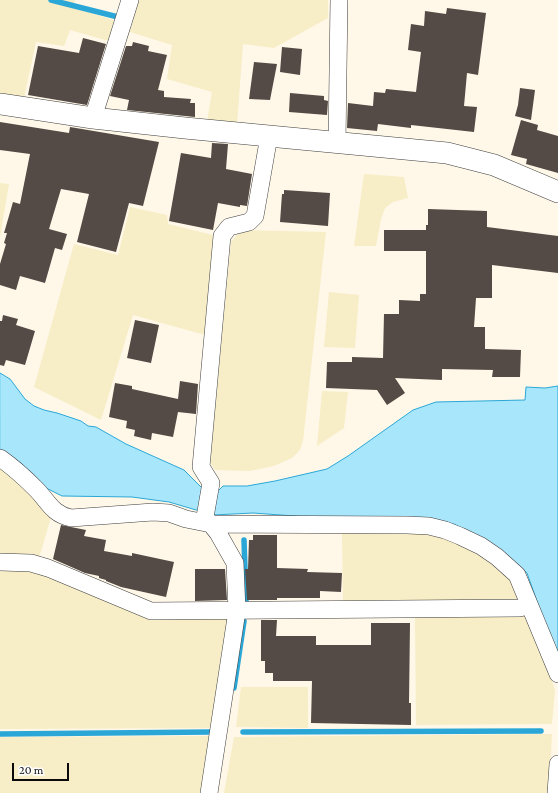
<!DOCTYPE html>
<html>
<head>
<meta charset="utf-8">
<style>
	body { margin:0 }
	#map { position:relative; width:558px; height:793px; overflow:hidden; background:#fff8e8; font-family:"Crimson Pro",serif }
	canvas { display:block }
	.scale { position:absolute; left:12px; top:763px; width:57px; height:18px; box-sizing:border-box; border:2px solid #0a0a0a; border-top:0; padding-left:5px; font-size:12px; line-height:14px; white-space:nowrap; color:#0a0a0a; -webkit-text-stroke:3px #fff; paint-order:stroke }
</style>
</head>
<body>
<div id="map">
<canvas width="558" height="793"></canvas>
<div class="scale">20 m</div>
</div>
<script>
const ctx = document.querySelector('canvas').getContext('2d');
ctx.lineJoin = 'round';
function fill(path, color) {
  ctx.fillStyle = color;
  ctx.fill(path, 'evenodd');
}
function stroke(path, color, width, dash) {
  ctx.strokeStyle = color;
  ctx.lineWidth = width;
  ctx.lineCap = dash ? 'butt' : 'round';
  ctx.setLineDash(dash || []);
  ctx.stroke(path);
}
const farmland = new Path2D(`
	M0,0H75L73,7L119,22L112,42L70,30L64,46L36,42L24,98L0,94Z
	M139,0H328V18L274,48L243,44L237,125L207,121L212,92L167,79L172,45L130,32Z
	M364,174L404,177L408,198L393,202L385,208L381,219L376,246H354Z
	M0,183L9,184L0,237Z
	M130,207L167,215L168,224L217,236L205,335L133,315L101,420L34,387L74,244L118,255Z
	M241,230L326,232L303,441L300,450L292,458L274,466L250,471L215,470L210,462L231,242Z
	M329,292L359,295L355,348L324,347Z
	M322,391L348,392L344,428L317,446Z
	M0,462L52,514L39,558L0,556Z
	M342,531H431L470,546L512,578L519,600L343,606Z
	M24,566L114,603L231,618L215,728L0,729V567Z
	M526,612L546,659L555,691L552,724L416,725L415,616Z
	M241,687H308V728L236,727Z
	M552,734L549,793H224L234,737Z
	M213,736L204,793H0V737Z`);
const water = new Path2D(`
	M0,373L10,379L25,399L34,406L44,410L57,413L81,421L88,426L96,427L126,444L184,470L201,487L219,490L223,486H247L275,481L327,469L348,456L413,410L436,402L525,400L526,387L545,388L558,386V661L527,573L503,552L476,535L454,524L431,519H336L253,513L213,515L169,502L147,499L132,497L62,496L46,488L22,464L0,449Z`);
const stream = new Path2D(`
	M51,0L118,17
	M244,540L246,601
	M234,688L244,621
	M243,732L541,731
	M0,734L211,732`);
const building = new Path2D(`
	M447,8L486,13L478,75L467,73L464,106L477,107L474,132L411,125V128L378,124L377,131L347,128L348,103L373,106L374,92L385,93L386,89L416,92L421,52L408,50L411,24L424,26L425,11L446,14Z
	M83,38L106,44L87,105L28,95L38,46L79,53Z
	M133,42L149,46L148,51L167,55L158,90L164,91V97L191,99L190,103H195V117L127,110L129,100L110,96L126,46H132Z
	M282,47L302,49L300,75L280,72Z
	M254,62L277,64L270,100L249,99Z
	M520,88L535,90L531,120L515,116L518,105Z
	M290,93L324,96V100L328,101L327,115L289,112Z
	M521,120L538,125L537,130L558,136V173L526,164L527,159L511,155Z
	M0,122L69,133L70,127L159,142L143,206L129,203L116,252L77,242L89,194L61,189L49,229L67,234L62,250L55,248L45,283L20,276L16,290L0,285V264L6,244L4,243L7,233H4L13,202L20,204L30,154L0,150Z
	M212,143L228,144L226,169L252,174L247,206L240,205V207L218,203L213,230L169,221L181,153L211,158Z
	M284,190L330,193L328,226L280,222L282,194H284Z
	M428,209L487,211V227L558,236V273L492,265V298H476L474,327H485V349L521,350L520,377H492L493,370L442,369V380L395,378L405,393L387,405L377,390L326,388L327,362H352V357L383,358L384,314H399V300L420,301V294H426V251H384V230H426V225H428Z
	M3,315L18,319L16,325L35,331L25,365L6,360L4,366L0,365V321H2Z
	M135,320L159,325L151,363L127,358Z
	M180,381L198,384L196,414L178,412L173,437L152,433L151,440L134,436L135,430L126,428L127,421L109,417L115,383L132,386V389L178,399Z
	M61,525L86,530L84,536L106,540L104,551L132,556V553L174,562L166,597L121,587L106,581V580L99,578V576L85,573L53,559Z
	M253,535H277V568L308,569L307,572L342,573L341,592L320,591V598H277V600H247L245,569H248L249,540H253Z
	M195,569H225L227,600L195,601Z
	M261,620H277L276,636H316V645H371V623H410L409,703H411V725L311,723L312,681H273V673H265V661H261Z`);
const minor = new Path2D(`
	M93,118L130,0
	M337,143L339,0
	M0,458C13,467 25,478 36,489C48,501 52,514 71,518L153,512L169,513L186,519L211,524L407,525L429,526L445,530L460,536L481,546L497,557L517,575L558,674
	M0,562L31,563L48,568L151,611L520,608L529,605
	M209,793L237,611L235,563L218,533L205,517L211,483L201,467L222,236L229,227L249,222L255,216L269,136
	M556,793L558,764`);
const tertiary = new Path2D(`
	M0,104L93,118L185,128L447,153L494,165L558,192`);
fill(farmland, '#f7edc6');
fill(water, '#a8e6fb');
stroke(water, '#2aa7d7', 1);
stroke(stream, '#2aa7d7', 5.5);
fill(building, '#544a46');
stroke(minor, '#3d3d3d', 18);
stroke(tertiary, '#3d3d3d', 22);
stroke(minor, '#fff', 17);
stroke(tertiary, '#fff', 21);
</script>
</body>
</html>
